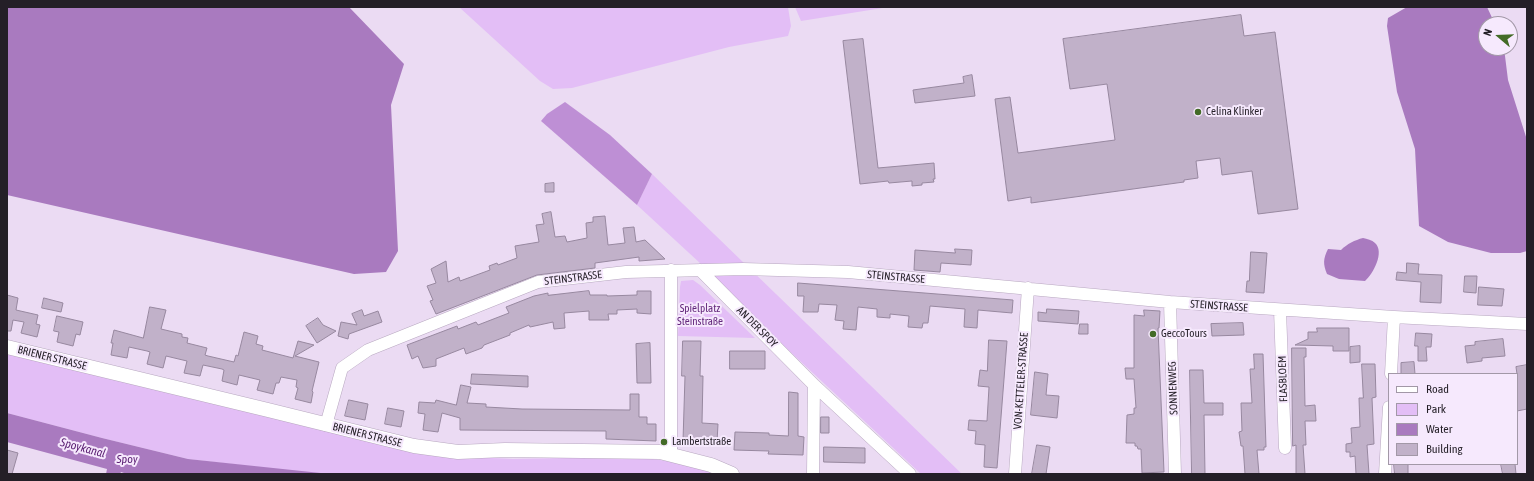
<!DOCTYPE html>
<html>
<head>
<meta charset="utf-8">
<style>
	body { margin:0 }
	#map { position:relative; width:1534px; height:481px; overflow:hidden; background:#ebdbf3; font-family:"Asap Condensed",sans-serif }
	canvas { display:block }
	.frame { position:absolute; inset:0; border:8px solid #241f27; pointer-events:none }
	.legend { position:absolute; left:1388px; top:373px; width:130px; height:92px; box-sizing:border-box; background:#f6e9fd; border:1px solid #a298a7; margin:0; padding:5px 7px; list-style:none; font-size:12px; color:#241f27 }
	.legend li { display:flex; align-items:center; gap:8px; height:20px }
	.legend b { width:20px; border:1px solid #a298a7 }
	.north { position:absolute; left:1478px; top:16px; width:40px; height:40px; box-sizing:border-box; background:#f6e9fd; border:1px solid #a298a7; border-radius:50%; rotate:289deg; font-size:11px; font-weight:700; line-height:16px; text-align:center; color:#241f27 }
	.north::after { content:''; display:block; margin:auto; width:14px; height:18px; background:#436b27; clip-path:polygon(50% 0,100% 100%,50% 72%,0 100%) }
</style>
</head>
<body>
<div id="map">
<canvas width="1534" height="481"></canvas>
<div class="frame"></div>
<ul class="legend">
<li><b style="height:5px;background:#fff"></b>Road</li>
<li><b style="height:11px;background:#e3bef6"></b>Park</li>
<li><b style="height:11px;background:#a97abf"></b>Water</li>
<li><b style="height:11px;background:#c1b1c9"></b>Building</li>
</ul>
<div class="north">N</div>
</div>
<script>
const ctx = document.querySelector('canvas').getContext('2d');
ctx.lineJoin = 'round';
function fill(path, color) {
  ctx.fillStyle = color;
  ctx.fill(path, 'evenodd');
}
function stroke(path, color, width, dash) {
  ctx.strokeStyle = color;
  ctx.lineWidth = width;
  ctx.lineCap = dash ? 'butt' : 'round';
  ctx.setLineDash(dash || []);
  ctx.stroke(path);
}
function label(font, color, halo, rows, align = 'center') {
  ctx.font = font + ' "Asap Condensed",sans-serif';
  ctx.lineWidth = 4;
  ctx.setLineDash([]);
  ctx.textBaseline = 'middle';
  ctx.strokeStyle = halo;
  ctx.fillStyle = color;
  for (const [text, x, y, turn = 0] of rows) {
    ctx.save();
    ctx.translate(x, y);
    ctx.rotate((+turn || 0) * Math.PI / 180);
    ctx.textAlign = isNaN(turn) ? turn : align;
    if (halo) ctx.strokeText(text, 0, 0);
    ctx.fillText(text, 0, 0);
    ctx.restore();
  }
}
const green = new Path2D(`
	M459,7H788L791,26L788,36L729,47L572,88L553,89L540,81Z
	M795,7H889L801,21Z
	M652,174L962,474H921L784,346L714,276L637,205Z
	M693,280L700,285L755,338L678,336L680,287L681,281Z
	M7,352L453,456L513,459L617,457L653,459L687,464L716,474H330L301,472L188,459L102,438L7,413Z`);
const forest = new Path2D(`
	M565,102L610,135L652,174L637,205L541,121L547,114Z`);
const water = new Path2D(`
	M7,7H349L404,64L391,105L398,251L386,272L354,274L7,195Z
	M1407,7H1487L1495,24H1486V48H1504L1508,80L1527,140V251L1520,253H1491L1448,242L1419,226L1415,149L1397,92L1387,26L1388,18Z
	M1363,238C1367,239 1372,240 1375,243C1385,252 1373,274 1365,281L1339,279L1327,274C1323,264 1323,259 1328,249L1341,250C1347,244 1355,240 1363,238Z
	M7,413L102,438L188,459L330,474H127L121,472L120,474H106L107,469L7,442Z`);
const building = new Path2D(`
	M1241,15L1244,36L1275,32L1298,209L1258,214L1252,171L1222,175L1220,158L1196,161L1198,178L1184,180V182L1031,203V197L1008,201L995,99L1010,97L1018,153L1115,140L1107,84L1070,89L1063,39Z
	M863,39L878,168L934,163L935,179H933L934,182L922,183V185L912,186V181L889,183L888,181L860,184L843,41Z
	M972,75L975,96L915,103L913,90L964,83L963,77Z
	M554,183V192H545V184Z
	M551,212L555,237L565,236L567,242L587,238L586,223L593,222V217L605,216L608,245L625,243L623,228L634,227L636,242L645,240L665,259L639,261V257L595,263V268L537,275L436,314L430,301L433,300L427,286L436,283L431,269L446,261L448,282L459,277L460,281L490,270L489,266L497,263L498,265L517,258L515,246L539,242L536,225L544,224L542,214Z
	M955,249L972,250L971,265L941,263L940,272L914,270L915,250L955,253Z
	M1251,252L1267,253L1264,293L1246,292L1247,281H1249Z
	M1407,263L1419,264L1418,274L1442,275L1441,303L1420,302L1421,282L1396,280L1397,272L1406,273Z
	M1465,276H1477L1476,293L1464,292Z
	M798,283L1013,300L1012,313L978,310L977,328L964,327L965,309L930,306L928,323H923L922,328L908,327L909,316L890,314V318L877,317V309L858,307L856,330L843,329L844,321L835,320L837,305L819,304L818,312H803L804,296H798Z
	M1479,287L1504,289L1502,306L1478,305Z
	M589,291L590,295H607V296L637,295V291H651V314L637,313V309L617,310V314H608L609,320H589V311L564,313L565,328L554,329L553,322L530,327L529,325L510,333V335L484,345L482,348L466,354L464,348L436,359V366L423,368L418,356L412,359L407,345L457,326L458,329L476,322L478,325L509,313L506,307L534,296L548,293V295Z
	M7,295L18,298L16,310L38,315L36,324L40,325L37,337L21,333L24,322L13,320L11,331H7Z
	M44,298L63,303L61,312L42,308Z
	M150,307L166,310L161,329L182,334V337L188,338L187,343L207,348L205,355L208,356L234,362L236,355L238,356L244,332L258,336L256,344L263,346L262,350L293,358L298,341L314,345L295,356L319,362L312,391L313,392L311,403L295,399L298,388L296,387L297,380L281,377L279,383H276L273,394L257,390L260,380L239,375L237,385L222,381L224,370L222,369L203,365L200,376L184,373L187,361L166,356L163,368L147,364L150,352L147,351L129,347L127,358L111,355L113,343H111L114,330L143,338Z
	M1047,309L1079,311L1078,324L1038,321V312L1046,313Z
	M362,310L364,316L378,311L382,322L349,334L348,339L338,336L341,322L357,325L352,314Z
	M1144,310L1160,311L1159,328H1158L1164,472L1142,473L1141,449H1138L1137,446H1135V443H1126L1127,415L1134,414V408H1136L1134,379H1126L1125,368H1134V315L1144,316Z
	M57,316L83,322L80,335L76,334L73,346L57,342L59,332L54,331Z
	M318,318L323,325L336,331L317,343L306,326Z
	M1243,323L1244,335L1212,336L1211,324Z
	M1080,324H1088V334H1079Z
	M1317,328H1349V351H1333V346L1295,345L1308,339V332H1317Z
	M1416,333L1432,334L1431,347H1426L1427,361H1418V346H1415Z
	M1503,339L1505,356L1482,358V361L1467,363L1465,346L1475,345V342Z
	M989,340L1007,341L997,468L984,467L985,445L975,444L976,431L968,430L969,420L987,421L989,387L978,386L980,370L987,371Z
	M683,341H701L700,376H703L702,423L718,424L717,442L683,441L685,376H682Z
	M650,343L651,383H637L636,344Z
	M1360,346V362L1350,363V347Z
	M1292,348H1306V357H1304L1305,406L1315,405L1316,421H1305L1306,445H1303L1305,474H1296V445L1293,446Z
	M730,351H765V369H730Z
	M1254,354H1263L1266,447H1264V450H1257L1259,474H1245L1243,446H1241L1239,432L1242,431L1241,403H1252L1250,369H1254Z
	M1414,362L1415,374H1401V363Z
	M1362,364H1375L1376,397L1372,398L1374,444L1367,445L1369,474H1356L1355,456L1350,457V452H1346V444L1352,443L1351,428L1360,427L1359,398H1363Z
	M1527,365V409L1517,411V374L1516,367Z
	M1190,370H1203L1204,403H1223V415H1204L1205,474H1192Z
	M1035,372L1048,374L1046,395L1059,396L1057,418L1031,415Z
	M472,374L528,376V387L471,384Z
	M461,385L471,387L467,403L486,404V407L522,409L630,410V394H639V417H647V424H656V441L606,439V431L460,430V418L442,413L438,432L423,430L425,414L418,413L419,402L435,403L436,400L456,405Z
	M789,392L798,393V436L804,437L803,455L768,454L769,451L734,450L735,432L769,433V435L788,436Z
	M349,400L368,404L365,420L345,416Z
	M388,408L404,411L401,427L385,424Z
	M821,417H829V433H821Z
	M1037,445L1050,447L1046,474H1032Z
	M824,447L865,448V463L824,462Z
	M7,450L18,453L12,474H7Z
	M1394,464H1408V474H1395Z
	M1501,464H1515L1516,474H1503Z`);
const minor = new Path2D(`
	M671,270V454
	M700,270L814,385L813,474
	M1170,302L1175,474
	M1280,310L1285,448
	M1391,374L1394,317
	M814,385L910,474
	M326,425L342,368L368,350L538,282L626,272L743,269L848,272L1170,302L1394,317L1527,324
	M1015,474L1028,288
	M1385,474L1389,407`);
const tertiary = new Path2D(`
	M7,347L268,410L414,446L458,452L505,450L660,452L711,465L732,474`);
const markers = [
	[1198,112,4,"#436b27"],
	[1153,334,4,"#436b27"],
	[664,442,4,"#436b27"]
];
const poiNames = [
	["Celina Klinker",1206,112],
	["GeccoTours",1161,334],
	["Lambertstraße",672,442]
];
const streetNames = [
	["STEINSTRASSE",896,277,5],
	["STEINSTRASSE",573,278,-7],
	["STEINSTRASSE",1219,306,4],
	["AN DER SPOY",757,327,45],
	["BRIENER STRASSE",52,358,14],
	["FLASBLOEM",1283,379,-92],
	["VON-KETTELER-STRASSE",1021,381,-86],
	["SONNENWEG",1173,388,-92],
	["BRIENER STRASSE",367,435,14]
];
const parkNames = [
	["Spielplatz",700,309],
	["Steinstraße",700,322]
];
const waterNames = [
	["Spoykanal",83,448,15],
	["Spoy",127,459]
];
fill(green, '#e3bef6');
fill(forest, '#be8fd5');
fill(water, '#a97abf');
fill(building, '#c1b1c9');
stroke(building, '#97889f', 1);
stroke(minor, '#b8a8c0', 13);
stroke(tertiary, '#b8a8c0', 15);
stroke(minor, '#fff', 12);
stroke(tertiary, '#fff', 14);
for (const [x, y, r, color] of markers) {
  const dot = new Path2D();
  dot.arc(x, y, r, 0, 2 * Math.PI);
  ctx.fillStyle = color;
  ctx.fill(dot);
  stroke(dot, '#f6e9fd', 1.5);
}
label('11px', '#241f27', '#f6e9fd', poiNames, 'left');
label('11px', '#241f27', '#f6e9fd', streetNames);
label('11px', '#64297c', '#f6e9fd', parkNames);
label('italic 12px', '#5a1f72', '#f6e9fd', waterNames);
</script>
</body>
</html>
